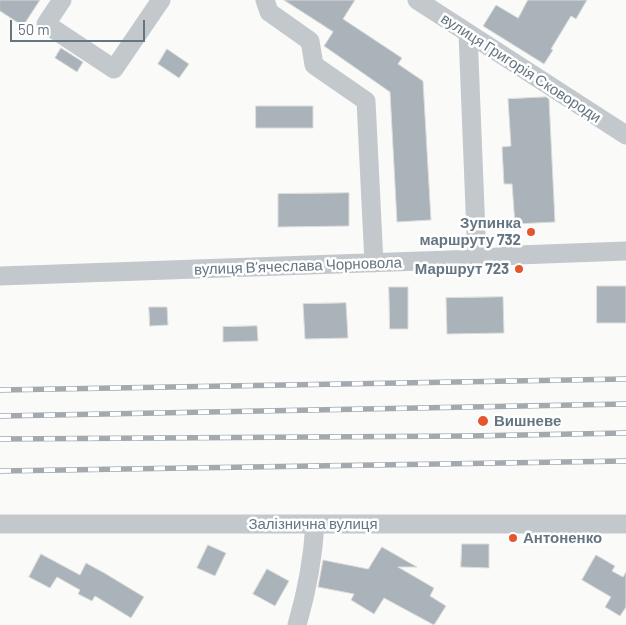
<!DOCTYPE html>
<html>
<head>
<meta charset="utf-8">
<style>
	body { margin:0 }
	#map { position:relative; width:626px; height:625px; overflow:hidden; background:#fafaf8; font-family:Barlow,sans-serif }
	canvas { display:block }
	.scale { position:absolute; left:10px; top:20px; width:135px; height:22px; box-sizing:border-box; border:2px solid #657683; border-top:0; padding-left:6px; font-size:15px; line-height:18px; white-space:nowrap; color:#657683; -webkit-text-stroke:4px #fff; paint-order:stroke }
</style>
</head>
<body>
<div id="map">
<canvas width="626" height="625"></canvas>
<div class="scale">50 m</div>
</div>
<script>
const ctx = document.querySelector('canvas').getContext('2d');
ctx.lineJoin = 'round';
function fill(path, color) {
  ctx.fillStyle = color;
  ctx.fill(path, 'evenodd');
}
function stroke(path, color, width, dash) {
  ctx.strokeStyle = color;
  ctx.lineWidth = width;
  ctx.lineCap = dash ? 'butt' : 'round';
  ctx.setLineDash(dash || []);
  ctx.stroke(path);
}
function label(font, color, halo, rows, align = 'center') {
  ctx.font = font + ' Barlow,sans-serif';
  ctx.lineWidth = 5;
  ctx.setLineDash([]);
  ctx.textBaseline = 'middle';
  ctx.strokeStyle = halo;
  ctx.fillStyle = color;
  for (const [text, x, y, turn = 0] of rows) {
    ctx.save();
    ctx.translate(x, y);
    ctx.rotate((+turn || 0) * Math.PI / 180);
    ctx.textAlign = isNaN(turn) ? turn : align;
    if (halo) ctx.strokeText(text, 0, 0);
    ctx.fillText(text, 0, 0);
    ctx.restore();
  }
}
const building = new Path2D(`
	M0,0H40L23,26L0,11Z
	M284,0H355L343,19L402,58L398,64L423,81L431,220L397,222L390,92L324,46L333,32Z
	M528,0H587L576,19L571,16L551,49L553,50L544,64L483,26L496,5L518,18Z
	M61,48L83,62L77,72L55,58Z
	M167,49L189,64L179,78L158,64Z
	M546,97L549,99L555,222L515,224L512,184H504L502,147L511,146L508,99Z
	M256,106H313V128H256Z
	M349,193V226L278,227V194Z
	M597,286H626V323H597Z
	M389,287H408V329H390Z
	M503,297L504,333L447,334L446,298Z
	M346,303L348,338L305,339L303,304Z
	M149,307H167L168,325L150,326Z
	M257,326L258,341L223,342V327Z
	M462,544H489V568L461,567Z
	M208,545L226,553L215,576L197,568Z
	M382,547L417,567H398L434,588L430,596L446,606L434,625L384,598L374,614L351,600L354,594L318,587L323,560L368,569Z
	M41,554L80,575L86,563L106,574L144,597L131,618L95,596L92,601L78,594L80,590L57,577L50,588L29,577Z
	M596,555L615,566L612,571L623,577L626,572V607L620,616L605,607L611,597L582,580Z
	M267,569L289,581L275,606L253,594Z`);
const minor = new Path2D(`
	M62,0L46,24L114,69L161,0
	M265,0L269,12L310,41L314,65L366,101L374,263
	M417,0L626,135
	M468,33L477,259
	M0,276L477,259L518,255L626,251
	M0,524H626
	M297,625C307,591 313,558 315,524`);
const rail = new Path2D(`
	M0,390L626,379
	M0,416L626,404
	M0,439L469,436L626,433
	M0,471L626,461`);
const markers = [
	[531,232,5,"#e4572e"],
	[519,269,5,"#e4572e"],
	[483,421,6,"#e4572e"],
	[513,538,5,"#e4572e"]
];
const streetNames = [
	["вулиця Григорія Сковороди",521,68,33],
	["вулиця Вʼячеслава Чорновола",298,266,-2],
	["Залізнична вулиця",313,524]
];
const poiNames = [
	["Зупинка",521,223],
	["маршруту 732",521,240],
	["Маршрут 723",509,269],
	["Вишневе",494,421,"left"],
	["Антоненко",523,538,"left"]
];
fill(building, '#aab3b9');
stroke(building, '#dcdcda', 1);
stroke(minor, '#c3c8cc', 19);
stroke(rail, '#a2aab0', 5.5);
stroke(rail, '#fff', 4, [11]);
for (const [x, y, r, color] of markers) {
  const dot = new Path2D();
  dot.arc(x, y, r, 0, 2 * Math.PI);
  ctx.fillStyle = color;
  ctx.fill(dot);
  stroke(dot, '#fff', 2);
}
label('15px', '#657683', '#fff', streetNames);
label('bold 15px', '#657683', '#fff', poiNames, 'right');
</script>
</body>
</html>
